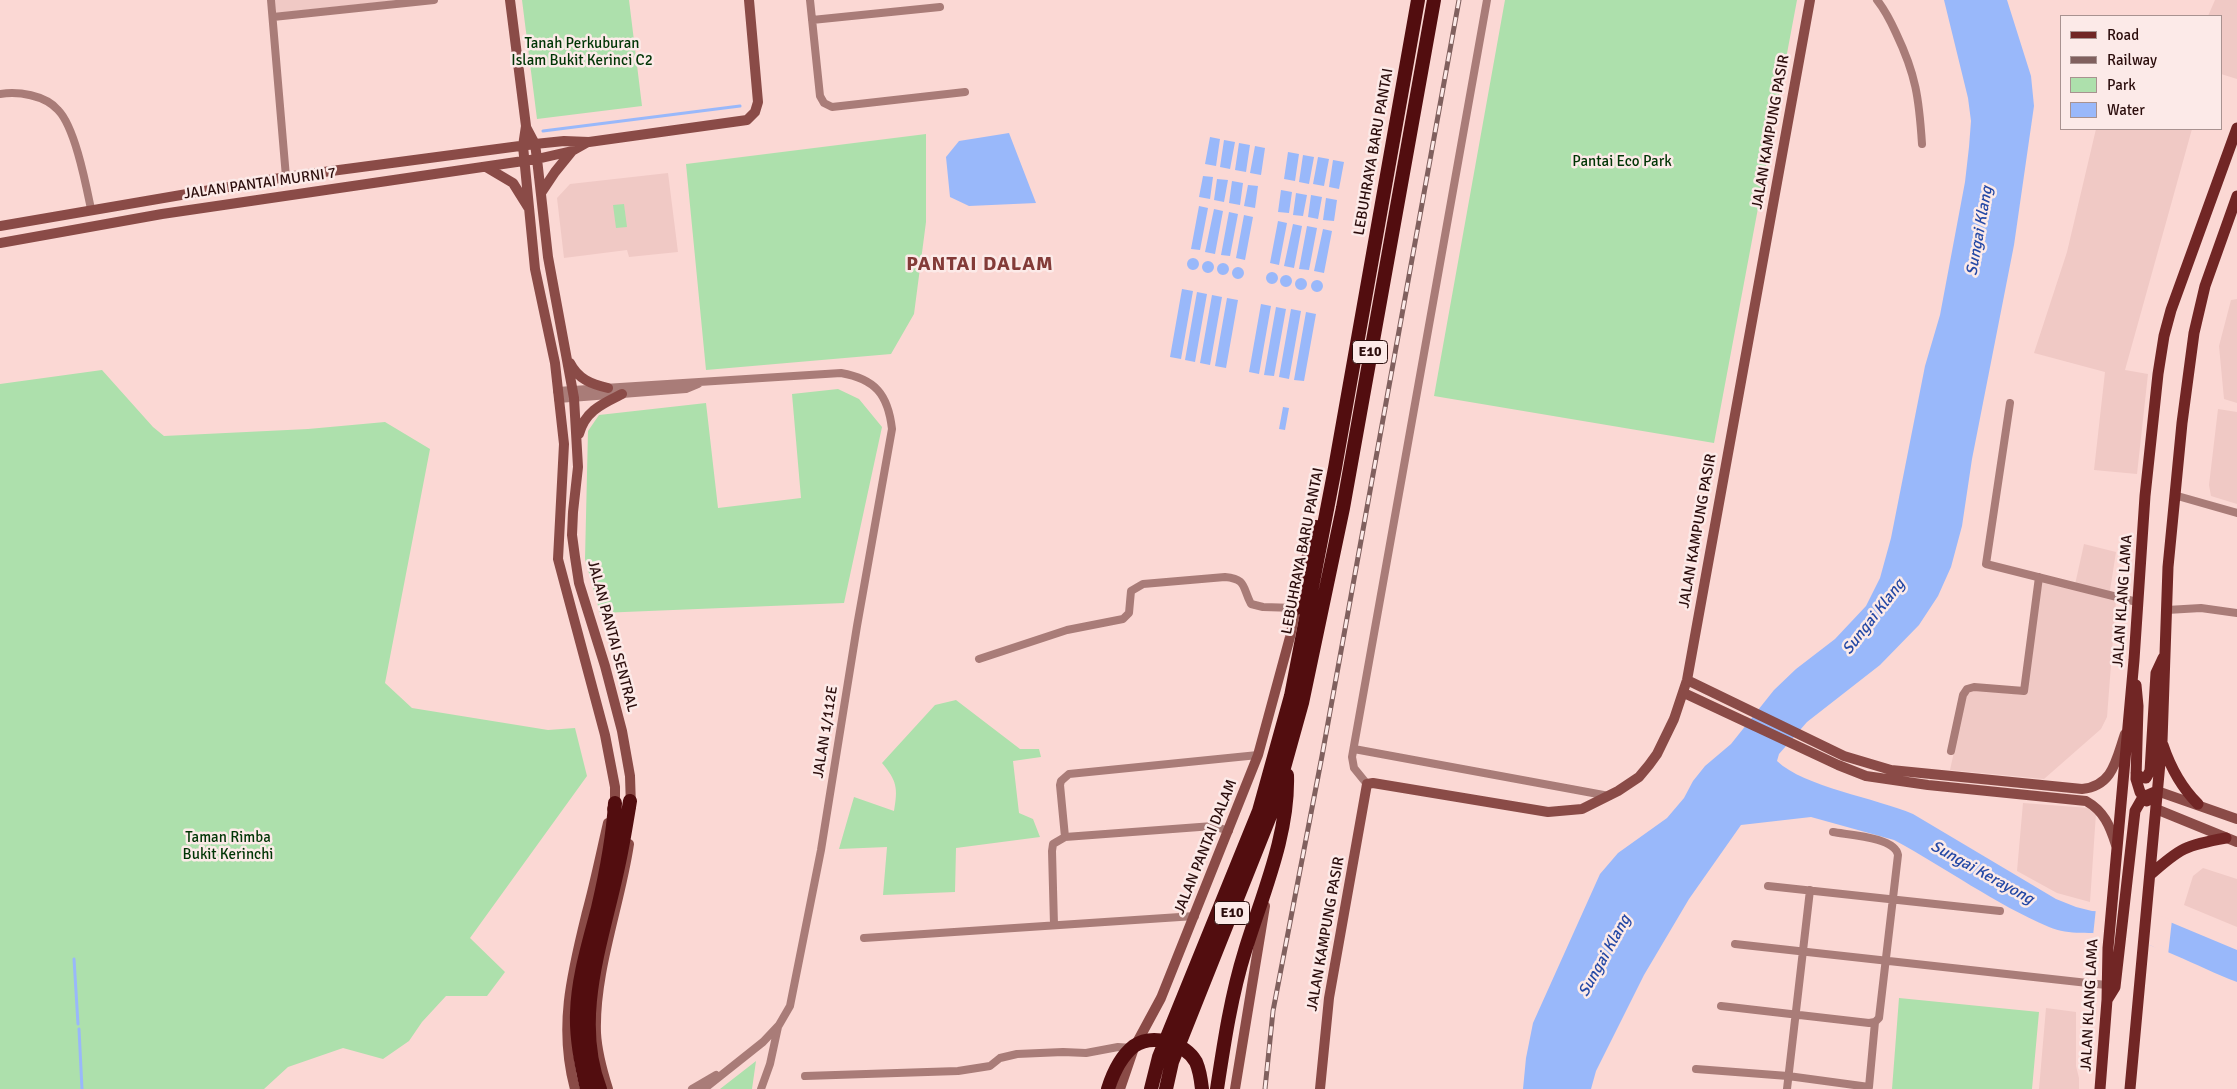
<!DOCTYPE html>
<html>
<head>
<meta charset="utf-8">
<style>
	body { margin:0 }
	#map { position:relative; width:2237px; height:1089px; overflow:hidden; background:#fbd8d4; font-family:Signika,sans-serif }
	canvas { display:block }
	.legend { position:absolute; left:2060px; top:15px; width:162px; height:115px; box-sizing:border-box; background:#fceae8; border:1px solid #a89290; margin:0; padding:6px 9px; list-style:none; font-size:15px; color:#2b0d0c }
	.legend li { display:flex; align-items:center; gap:10px; height:25px }
	.legend b { width:25px; border:1px solid #a89290 }
</style>
</head>
<body>
<div id="map">
<canvas width="2237" height="1089"></canvas>
<ul class="legend">
<li><b style="height:6px;background:#712625"></b>Road</li>
<li><b style="height:6px;background:#80605e"></b>Railway</li>
<li><b style="height:14px;background:#ade0ac"></b>Park</li>
<li><b style="height:14px;background:#99b8fa"></b>Water</li>
</ul>
</div>
<script>
const ctx = document.querySelector('canvas').getContext('2d');
ctx.lineJoin = 'round';
function fill(path, color) {
  ctx.fillStyle = color;
  ctx.fill(path, 'evenodd');
}
function stroke(path, color, width, dash) {
  ctx.strokeStyle = color;
  ctx.lineWidth = width;
  ctx.lineCap = dash ? 'butt' : 'round';
  ctx.setLineDash(dash || []);
  ctx.stroke(path);
}
function label(font, color, halo, rows, align = 'center') {
  ctx.font = font + ' Signika,sans-serif';
  ctx.lineWidth = 5;
  ctx.setLineDash([]);
  ctx.textBaseline = 'middle';
  ctx.strokeStyle = halo;
  ctx.fillStyle = color;
  for (const [text, x, y, turn = 0] of rows) {
    ctx.save();
    ctx.translate(x, y);
    ctx.rotate((+turn || 0) * Math.PI / 180);
    ctx.textAlign = isNaN(turn) ? turn : align;
    if (halo) ctx.strokeText(text, 0, 0);
    ctx.fillText(text, 0, 0);
    ctx.restore();
  }
}
const built = new Path2D(`
	M275,0H398L276,13Z
	M2215,0H2237V79L2221,74V16H2208Z
	M2096,129H2192L2125,370L2148,374L2137,474L2094,470L2105,372L2034,353L2067,252Z
	M668,173L678,252L629,257L627,250L564,258L557,198L570,184Z
	M2237,299V403L2224,399L2219,346L2231,300Z
	M2218,409L2237,412V504L2211,496L2209,485Z
	M2084,544L2116,552L2109,597L2116,600L2107,717L2101,729L2044,779L1950,770L1967,693L1972,690L2024,695L2027,692L2042,581L2074,589Z
	M2023,803L2089,808L2096,813L2090,902L2057,893L2017,871Z
	M2203,868L2237,879V927L2184,905L2193,876Z
	M2046,1008L2076,1012V1066L2079,1078V1089H2039Z`);
const green = new Path2D(`
	M522,0H629L642,106L537,119Z
	M1505,0H1797L1714,443L1434,396Z
	M926,134V222L914,314L891,354L706,370L686,164Z
	M624,204L627,227L616,228L613,205Z
	M102,370L153,427L164,436L308,429L385,422L430,449L385,683L412,708L548,730L575,728L587,776L470,938L505,972L487,996H446L422,1022L409,1041L383,1059L343,1048L288,1067L264,1089H0V384Z
	M838,389L859,399L882,427L844,603L600,613L585,559L588,431L599,415L706,403L718,508L801,498L792,394Z
	M956,700L1020,749H1039L1041,757L1013,761L1019,813L1033,819L1040,837L956,848L955,892L883,895L887,847L839,849L854,797L894,811C898,788 897,781 882,763L935,705Z
	M1899,998L2039,1012L2032,1089H1892Z
	M756,1061L752,1089H720Z`);
const water = new Path2D(`
	M1944,0H2007L2031,76L2034,106L2014,245L1972,459L1962,526L1951,567L1938,596L1919,625L1880,665L1807,722L1779,754L1777,761C1804,787 1876,798 1913,814L2056,899L2076,907L2092,911L2117,912L2170,922L2237,950V982C2195,966 2157,943 2113,935C2091,931 2070,936 2049,927C1995,904 1946,868 1894,840L1811,817L1741,825L1689,899L1644,975L1596,1071L1591,1089H1523L1526,1058L1533,1023L1600,874L1618,853L1667,818L1684,798L1693,781L1705,766L1731,744L1774,690L1796,669L1835,639L1866,606L1880,578L1891,538L1925,366L1940,315L1965,182L1969,147L1971,121L1968,98Z
	M1009,133L1036,203L969,206L950,197L946,157L959,141Z
	M1210,137L1220,139L1216,166L1205,164Z
	M1224,140L1235,142L1230,169L1220,167Z
	M1239,143L1250,145L1246,172L1235,170Z
	M1255,146L1265,148L1261,175L1250,173Z
	M1288,152L1299,154L1295,181L1284,179Z
	M1303,155L1314,157L1309,184L1299,182Z
	M1318,157L1329,159L1324,186L1313,184Z
	M1333,160L1344,162L1339,189L1329,187Z
	M1203,176L1213,177L1210,199L1199,197Z
	M1217,179L1228,180L1224,202L1214,200Z
	M1232,181L1243,183L1240,205L1229,203Z
	M1248,185L1258,186L1255,208L1244,206Z
	M1281,190L1292,192L1289,213L1278,212Z
	M1296,193L1307,195L1303,216L1293,215Z
	M1311,195L1322,197L1318,219L1308,217Z
	M1326,198L1337,200L1334,221L1323,220Z
	M1199,206L1208,208L1200,250L1191,249Z
	M1214,209L1223,211L1215,254L1205,252Z
	M1229,212L1238,214L1230,256L1221,255Z
	M1244,215L1253,217L1245,260L1236,258Z
	M1278,221L1287,223L1279,265L1270,263Z
	M1293,224L1302,226L1294,268L1284,266Z
	M1307,226L1317,228L1309,270L1299,269Z
	M1323,229L1332,231L1324,273L1314,271Z
	M1187 264a6 6 0 1 1 12 0a6 6 0 1 1-12 0Z
	M1202 267a6 6 0 1 1 12 0a6 6 0 1 1-12 0Z
	M1217 269a6 6 0 1 1 12 0a6 6 0 1 1-12 0Z
	M1232 273a6 6 0 1 1 12 0a6 6 0 1 1-12 0Z
	M1266 278a6 6 0 1 1 12 0a6 6 0 1 1-12 0Z
	M1280 281a6 6 0 1 1 12 0a6 6 0 1 1-12 0Z
	M1295 284a6 6 0 1 1 12 0a6 6 0 1 1-12 0Z
	M1311 286a6 6 0 1 1 12 0a6 6 0 1 1-12 0Z
	M1182,289L1193,291L1181,359L1170,357Z
	M1197,292L1207,294L1195,362L1185,360Z
	M1212,295L1222,297L1210,365L1200,363Z
	M1227,298L1238,300L1226,368L1215,366Z
	M1261,304L1271,306L1259,374L1249,372Z
	M1276,307L1286,309L1274,376L1264,375Z
	M1291,309L1301,311L1289,379L1279,377Z
	M1306,312L1316,314L1304,381L1294,380Z
	M1283,407L1289,408L1285,430L1279,429Z`);
const pier = new Path2D(`
	M2096,908L2152,913L2172,920L2168,955L2152,946L2131,941L2093,936Z`);
const stream = new Path2D(`
	M543,131L740,106
	M74,959L78,1024
	M79,1029L82,1089`);
const street = new Path2D(`
	M271,0L286,177
	M810,0L820,96L824,103L832,107L965,92
	M1877,0C1885,10 1891,22 1896,33C1916,75 1919,98 1922,144
	M273,17L434,0
	M812,20L940,7
	M0,94C18,91 45,95 58,110C75,127 86,185 91,209
	M557,391L841,373C875,379 888,394 892,429L857,626L821,850L790,1006L779,1025L763,1042L704,1089
	M558,399L686,389L698,384
	M2010,403L1986,564L2137,602
	M2174,495L2237,513
	M2167,610L2201,608L2237,613
	M979,659L1067,630L1123,619L1129,613L1131,591L1143,584L1225,577C1247,579 1242,587 1251,604L1263,607L1296,608
	M1354,749L1609,796
	M1951,751L1963,695L1967,689L1974,687L2024,691L2039,577
	M1367,784L1354,768L1352,757L1487,0
	M1065,837L1060,785L1061,781L1069,774L1258,755
	M1768,886L2000,911
	M1054,925L1052,851L1053,844L1065,837L1213,826L1229,831
	M864,938L1195,916
	M1735,944L2106,985
	M1721,1006L1869,1023L1875,1022L1879,1018L1898,855C1895,837 1849,835 1833,832
	M1696,1069L1788,1076L1869,1087L1875,1022
	M805,1076L958,1071L990,1066L1000,1058L1017,1054L1063,1052L1086,1053L1118,1047L1132,1048
	M692,1089L716,1075
	M761,1089L770,1064L778,1027
	M1787,1089L1810,890`);
const secondary = new Path2D(`
	M510,0L526,126L523,146L535,269L555,363L564,444L558,559L605,735L615,787V803L612,809
	M526,127L535,144L537,159L548,257L574,398L578,467L573,512L572,535L575,557L579,583L605,666L622,731L630,776L631,807
	M486,167L513,183L528,207
	M541,193L555,172L572,151
	M0,226L286,177L535,144L564,141L589,142L747,120L755,112L758,102L749,0
	M0,243L162,214L537,159L572,151L588,142
	M570,363C578,379 591,384 608,388
	M579,434C585,411 602,404 622,394
	M1687,680L1844,756L1891,770L2082,789C2113,786 2116,760 2125,734
	M1684,693L1838,765L1866,776L1928,785L2086,801C2104,811 2110,826 2116,845
	M2157,791L2237,819
	M2156,809L2237,842
	M575,1089C558,1027 572,973 587,912C595,883 601,853 608,823
	M608,1089C602,1070 597,1052 596,1033C594,971 620,905 629,844
	M1120,1089L1134,1048L1161,998L1258,755L1290,637L1296,608
	M1235,1089L1265,906
	M1320,1089L1329,998L1367,784L1373,783L1548,812L1582,809L1618,791L1639,777L1649,765L1657,754L1674,719L1687,680L1810,0`);
const primary = new Path2D(`
	M2136,685L2138,706L2136,779L2140,792L2147,801
	M2163,745C2171,769 2181,787 2198,804
	M2136,773L2140,777L2146,778L2150,771L2156,673L2163,658
	M2150,875C2180,848 2186,845 2226,838
	M2107,1000L2115,987L2135,811L2143,797L2157,791
	M2100,1089L2107,1000L2108,948L2134,660L2145,496L2158,374L2164,336L2171,310L2237,128
	M2130,1089L2162,741L2168,567L2182,423L2194,333L2205,286L2237,196`);
const highway = new Path2D(`
	M1296,608L1316,527
	M587,1089C581,1064 576,1039 577,1013C578,977 589,943 598,908C606,874 613,839 615,803
	M600,1089C573,1020 601,944 616,876C622,851 626,826 630,801
	M1108,1089C1113,1073 1120,1057 1134,1046C1153,1033 1185,1043 1196,1062C1200,1071 1201,1080 1202,1089
	M1151,1089L1159,1057L1259,811L1291,696L1335,468L1418,0
	M1166,1089L1172,1062L1272,811L1302,703L1343,508L1434,0
	M1217,1089C1224,1043 1231,996 1245,951C1262,895 1289,835 1287,775`);
const rail = new Path2D(`
	M1265,1089L1273,1011L1322,756L1459,0`);
const shields = [
	[1370,352,35],
	[1232,913,35]
];
const shieldNames = [
	["E10",1370,352],
	["E10",1232,913]
];
const parkNames = [
	["Tanah Perkuburan",582,44],
	["Islam Bukit Kerinci C2",582,61],
	["Pantai Eco Park",1622,162],
	["Taman Rimba",228,838],
	["Bukit Kerinchi",228,855]
];
const streetNames = [
	["JALAN KAMPUNG PASIR",1771,132,-80],
	["LEBUHRAYA BARU PANTAI",1374,152,-80],
	["JALAN PANTAI MURNI 7",260,184,-8],
	["JALAN KAMPUNG PASIR",1698,531,-80],
	["LEBUHRAYA BARU PANTAI",1303,551,-79],
	["JALAN KLANG LAMA",2123,601,-86],
	["JALAN PANTAI SENTRAL",612,636,75],
	["JALAN 1/112E",826,732,-81],
	["JALAN PANTAI DALAM",1206,847,-68],
	["JALAN KAMPUNG PASIR",1326,934,-80],
	["JALAN KLANG LAMA",2090,1005,-87]
];
const waterNames = [
	["Sungai Klang",1980,231,-80],
	["Sungai Klang",1874,617,-52],
	["Sungai Kerayong",1982,873,29],
	["Sungai Klang",1605,956,-61]
];
const districtNames = [
	["PANTAI DALAM",980,265]
];
fill(built, '#f0c9c5');
fill(green, '#ade0ac');
fill(water, '#99b8fa');
fill(pier, '#fbd8d4');
stroke(stream, '#99b8fa', 3);
stroke(street, '#a97c78', 8);
stroke(secondary, '#8a4b47', 10);
stroke(primary, '#712625', 11);
stroke(highway, '#520d0f', 14);
stroke(rail, '#80605e', 5);
stroke(rail, '#fceae8', 3, [9]);
for (const [x, y, w] of shields) {
  const box = new Path2D();
  box.roundRect(x - w / 2, y - 11.5, w, 23, 4);
  ctx.fillStyle = '#fceae8';
  ctx.fill(box);
  stroke(box, '#2b0d0c', 1);
}
label('bold 14px', '#2b0d0c', null, shieldNames);
label('15px', '#003505', '#fceae8', parkNames);
label('15px', '#2b0d0c', '#fceae8', streetNames);
label('italic 16px', '#2448a5', '#fceae8', waterNames);
ctx.letterSpacing = '1px';
label('bold 20px', '#833b38', '#fceae8', districtNames);
ctx.letterSpacing = '0px';
</script>
</body>
</html>
